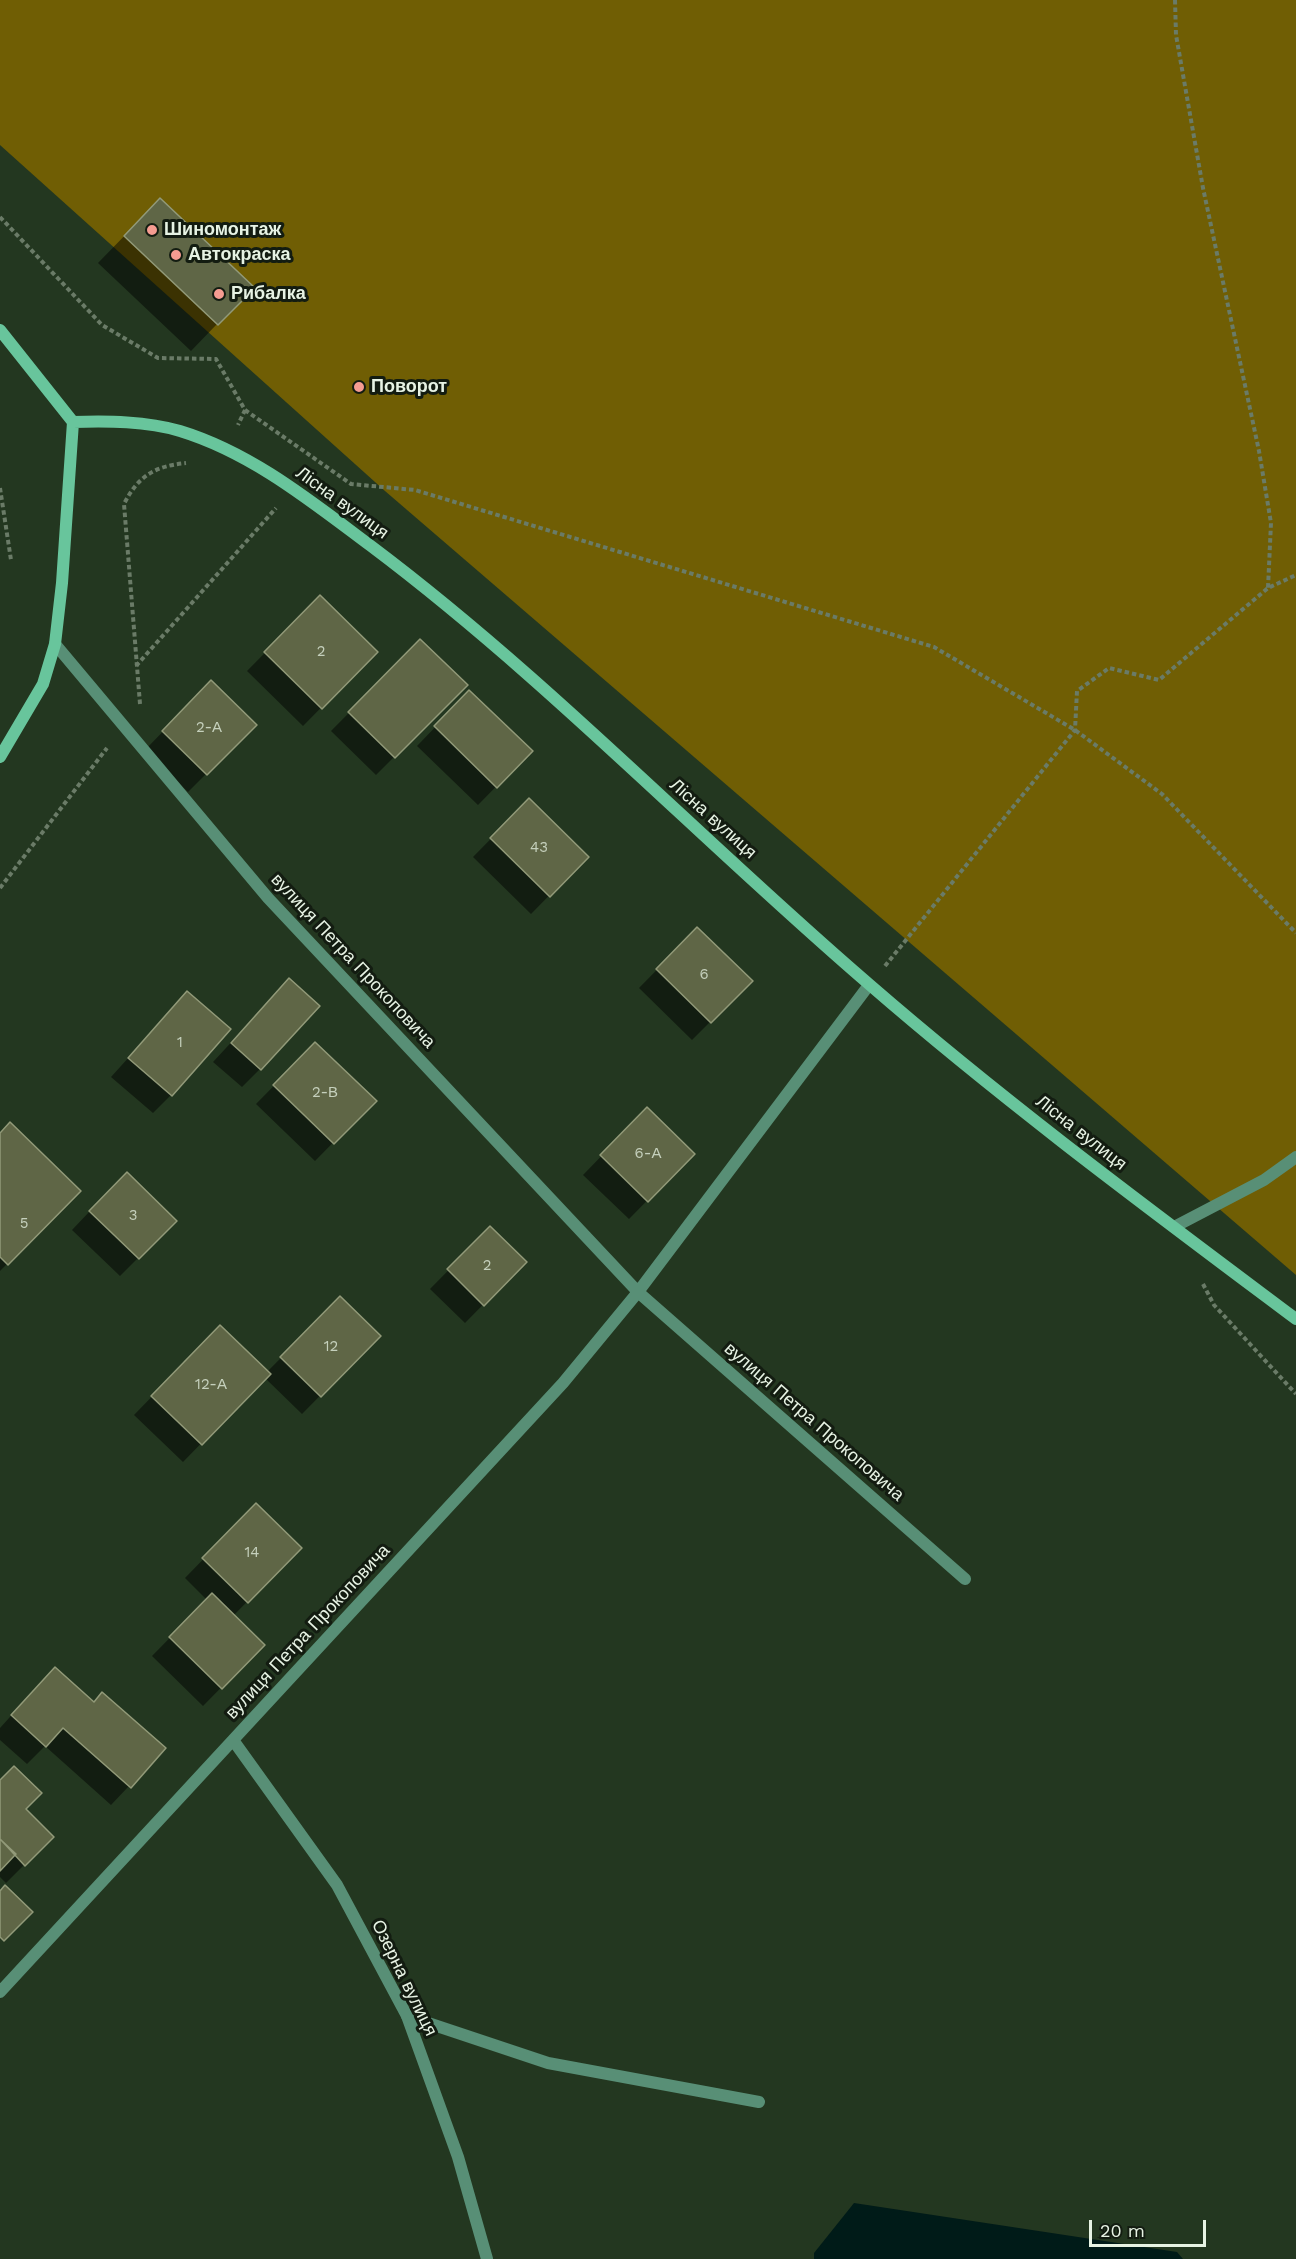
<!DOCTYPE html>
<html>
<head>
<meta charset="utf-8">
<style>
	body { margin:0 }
	#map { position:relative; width:1296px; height:2259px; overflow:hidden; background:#233720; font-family:"Work Sans",sans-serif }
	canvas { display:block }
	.scale { position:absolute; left:1089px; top:2220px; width:117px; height:27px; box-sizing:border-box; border:3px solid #e7f3e4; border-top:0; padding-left:8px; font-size:18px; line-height:21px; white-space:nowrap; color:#e7f3e4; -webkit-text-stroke:4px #131c11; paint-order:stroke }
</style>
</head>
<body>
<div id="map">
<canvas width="1296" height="2259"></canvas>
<div class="scale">20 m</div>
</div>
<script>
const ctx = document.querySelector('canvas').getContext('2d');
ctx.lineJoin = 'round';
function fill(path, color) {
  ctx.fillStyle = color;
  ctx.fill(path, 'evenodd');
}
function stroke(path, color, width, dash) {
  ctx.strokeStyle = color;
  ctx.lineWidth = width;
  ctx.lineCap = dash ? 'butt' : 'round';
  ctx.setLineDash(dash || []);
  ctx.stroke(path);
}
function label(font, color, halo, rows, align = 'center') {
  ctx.font = font + ' "Work Sans",sans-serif';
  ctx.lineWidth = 6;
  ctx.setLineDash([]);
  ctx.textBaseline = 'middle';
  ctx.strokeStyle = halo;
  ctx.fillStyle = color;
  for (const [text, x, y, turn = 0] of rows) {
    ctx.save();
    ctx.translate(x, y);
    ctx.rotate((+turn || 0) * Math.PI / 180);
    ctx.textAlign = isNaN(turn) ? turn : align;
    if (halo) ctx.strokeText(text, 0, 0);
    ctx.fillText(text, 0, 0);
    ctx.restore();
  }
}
const forest = new Path2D(`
	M0,0H1296V1275L385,491L0,145Z`);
const water = new Path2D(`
	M854,2203L1177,2252L1183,2259H814V2253Z`);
const shadow = new Path2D(`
	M133,227L217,324L191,351L98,263Z
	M320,597L376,652L303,726L247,671Z
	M420,641L466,685L376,775L331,731Z
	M211,682L255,725L188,792L145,750Z
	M469,692L531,751L478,805L417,746Z
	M529,800L587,857L531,914L473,857Z
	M697,929L751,981L692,1040L639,988Z
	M289,980L260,1069L242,1087L213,1062Z
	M187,993L171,1095L153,1113L111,1077Z
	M315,1044L374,1101L315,1161L256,1104Z
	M647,1109L693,1154L629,1219L583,1175Z
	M0,1135L79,1191L0,1271Z
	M108,1192L175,1221L120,1276L72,1230Z
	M490,1228L525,1262L465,1323L430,1289Z
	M340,1298L379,1336L302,1414L265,1378L183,1462L134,1415L202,1345L267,1372Z
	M256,1505L300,1548L233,1616L263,1645L203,1706L152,1656L207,1600L185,1578Z
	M37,1687L93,1703L164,1749L111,1805L45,1746L27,1764L0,1740V1728Z
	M0,1782L52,1837L6,1883L0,1877Z`);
const building = new Path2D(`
	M160,198L255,288L218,325L124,236Z
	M320,595L378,652L322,709L264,652Z
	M420,639L468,685L395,758L348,712Z
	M211,680L257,725L207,775L162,731Z
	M469,690L533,751L497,788L434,726Z
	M529,798L589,857L550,897L490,838Z
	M697,927L753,981L711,1023L656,969Z
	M289,978L320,1006L261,1070L231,1043Z
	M187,991L231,1029L172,1096L128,1058Z
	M315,1042L377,1101L334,1144L273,1085Z
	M647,1107L695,1154L648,1202L600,1155Z
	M10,1122L81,1191L8,1265L0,1257V1133Z
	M127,1172L177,1221L139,1259L89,1211Z
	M490,1226L527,1262L484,1306L447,1269Z
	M340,1296L381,1336L321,1397L280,1357Z
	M220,1325L271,1374L202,1445L151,1396Z
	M256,1503L302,1548L248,1603L202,1558Z
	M212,1593L265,1645L222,1689L169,1637Z
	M55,1667L94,1702L102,1692L166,1748L131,1788L63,1728L46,1747L11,1715Z
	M14,1766L42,1793L26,1809L54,1837L25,1866L0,1839V1780Z
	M0,1839L16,1854L0,1871Z
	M5,1885L33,1912L4,1941L0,1937V1891Z`);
const path = new Path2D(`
	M1175,0L1176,35L1203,188L1259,451L1271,523L1268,588
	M0,217L102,325L158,358L216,359L245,410L238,425
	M245,410L351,484L415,490L934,647L1075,730L1162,794L1296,933
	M0,488L11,560
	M136,666L276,508
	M140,704L124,504C138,476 155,466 186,463
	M0,888L107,748
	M885,966L1075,730L1077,691L1109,668L1159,680L1268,588L1296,575
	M1203,1284L1214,1305L1296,1394`);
const lane = new Path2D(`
	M407,2016L548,2063L759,2102`);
const street = new Path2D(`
	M55,644L268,898L638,1292L965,1579
	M1174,1227L1264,1180L1296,1157
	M233,1740L337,1885L407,2016L458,2157L487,2259
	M0,1992L563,1383L638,1292L869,985`);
const secondary = new Path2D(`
	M0,330L73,422
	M73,422C108,421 146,421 180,431C252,453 312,502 371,546C548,679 702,841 870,985C1006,1103 1152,1211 1296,1319
	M0,757L43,684L55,644L62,583L73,422`);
const markers = [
	[152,230,6,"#f59c91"],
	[176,255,6,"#f59c91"],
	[219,294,6,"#f59c91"],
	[359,387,6,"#f59c91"]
];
const numberNames = [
	["2",321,652],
	["2-А",209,728],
	["43",539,848],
	["6",704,975],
	["1",180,1043],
	["2-В",325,1093],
	["6-А",648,1154],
	["3",133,1216],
	["5",24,1224],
	["2",487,1266],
	["12",331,1347],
	["12-А",211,1385],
	["14",252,1553]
];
const poiNames = [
	["Шиномонтаж",164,230],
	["Автокраска",188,255],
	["Рибалка",231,294],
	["Поворот",371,387]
];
const streetNames = [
	["Лісна вулиця",342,503,36],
	["Лісна вулиця",713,819,42],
	["вулиця Петра Прокоповича",353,961,47],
	["Лісна вулиця",1081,1133,38],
	["вулиця Петра Прокоповича",814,1422,41],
	["вулиця Петра Прокоповича",308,1632,-47],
	["Озерна вулиця",404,1978,64]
];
fill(forest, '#705e04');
fill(water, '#001b18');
fill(shadow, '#0007');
fill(building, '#5f6646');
stroke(building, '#929a79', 1.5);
stroke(path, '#6a7b67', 4, [4.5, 3]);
stroke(lane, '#588f76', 12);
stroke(street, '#588f76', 12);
stroke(secondary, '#68c59c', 12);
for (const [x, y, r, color] of markers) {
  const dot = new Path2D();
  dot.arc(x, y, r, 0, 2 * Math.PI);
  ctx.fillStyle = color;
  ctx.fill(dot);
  stroke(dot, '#131c11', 2);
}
label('15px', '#c5d0bc', null, numberNames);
label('bold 18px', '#e7f3e4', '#131c11', poiNames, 'left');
label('18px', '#e7f3e4', '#131c11', streetNames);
</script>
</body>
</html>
